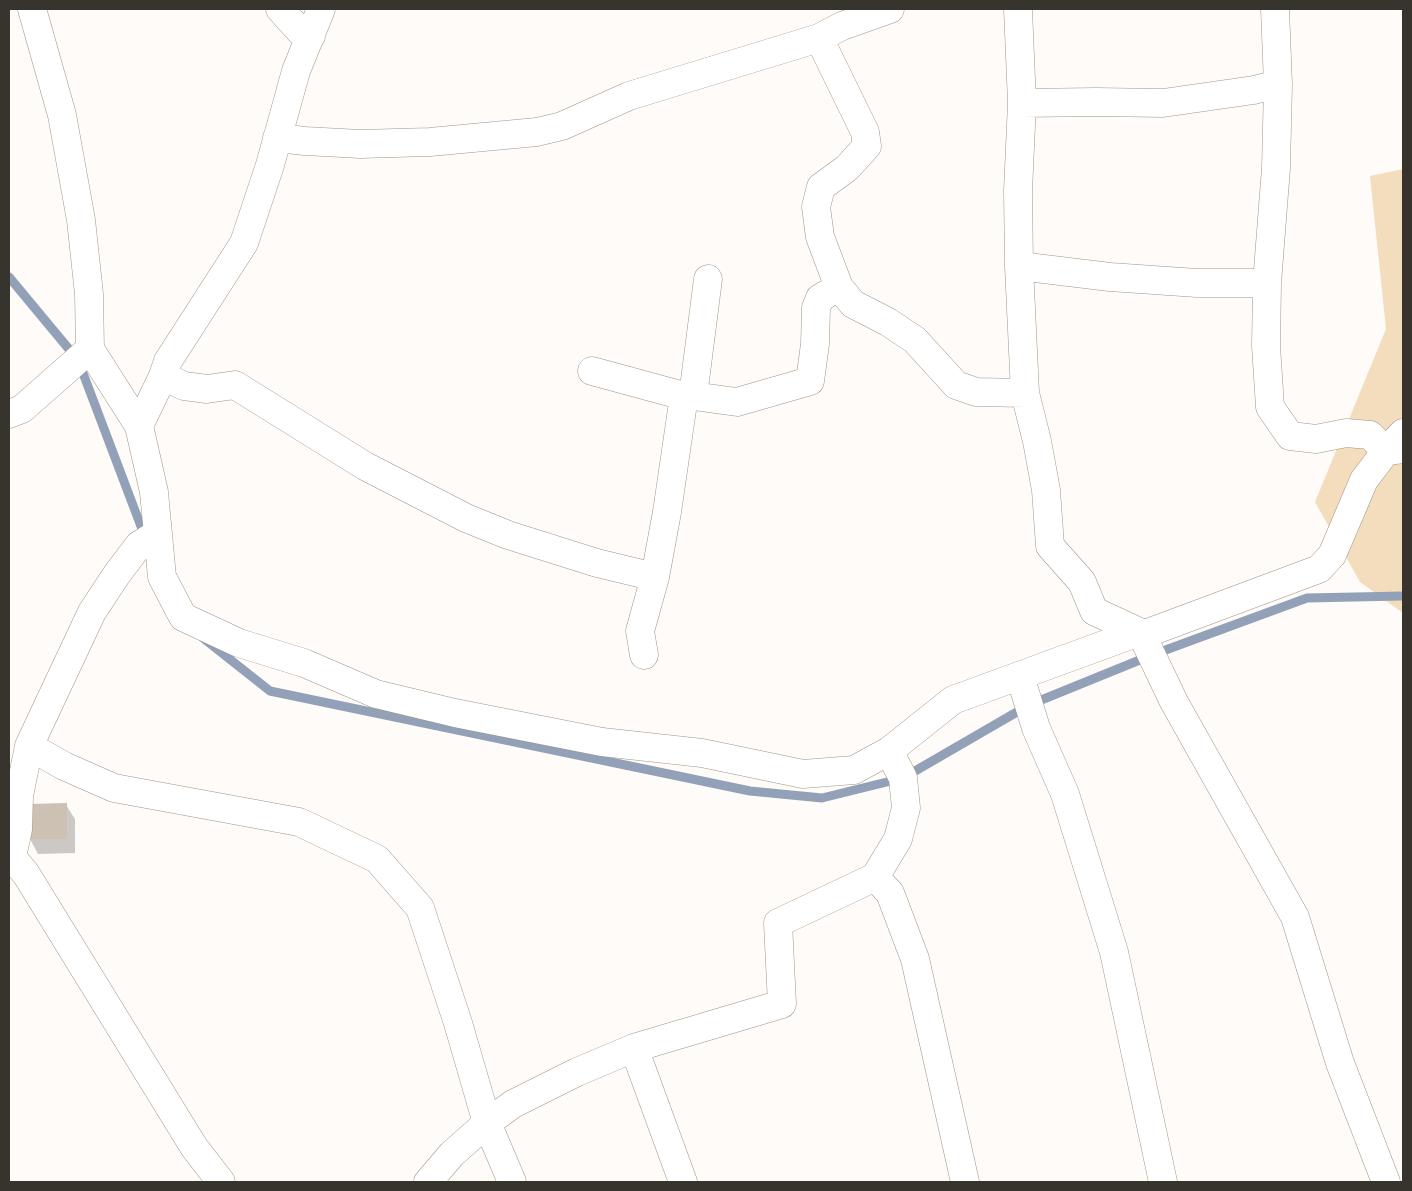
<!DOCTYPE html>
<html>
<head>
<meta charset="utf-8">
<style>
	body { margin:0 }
	#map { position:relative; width:1412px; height:1191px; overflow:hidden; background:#fefbf8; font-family:Karla,sans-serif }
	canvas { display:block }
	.frame { position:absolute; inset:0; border:10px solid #37332d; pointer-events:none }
</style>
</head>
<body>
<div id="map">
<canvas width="1412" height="1191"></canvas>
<div class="frame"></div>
</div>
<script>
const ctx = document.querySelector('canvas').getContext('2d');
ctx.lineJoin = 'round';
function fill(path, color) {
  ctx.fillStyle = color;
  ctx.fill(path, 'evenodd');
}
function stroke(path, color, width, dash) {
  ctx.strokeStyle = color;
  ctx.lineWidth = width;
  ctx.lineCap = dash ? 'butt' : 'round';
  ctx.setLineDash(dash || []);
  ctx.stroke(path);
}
const green = new Path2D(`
	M1403,169V613L1360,582L1315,502L1386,329L1370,176Z`);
const shadow = new Path2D(`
	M66,805L75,819V853L38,854L30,839Z`);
const stream = new Path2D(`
	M9,277L78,360L145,537
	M203,638L270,691L750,791L822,798L903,778L1029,705L1152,655L1307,598L1403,596`);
const building = new Path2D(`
	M67,803V839H29V804Z`);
const minor = new Path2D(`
	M32,9L62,115L81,220L89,294L90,349L139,426L154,492L162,577L183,617L239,643L304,663L376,694L455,713L602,742L702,753L803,774L854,770L889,751L953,700L1139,632L1142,635L1319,569L1332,555L1364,480L1386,451L1403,433
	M280,9L300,31L311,36
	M1018,9L1022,103L1018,191L1019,266L1025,393L1037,441L1046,490L1050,546L1082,582L1094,611L1139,632
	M1275,9L1278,84L1276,168L1267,283L1266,346L1270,407L1290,436L1316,439L1346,433L1370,435L1386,451L1403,449
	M819,38L865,132L867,146L847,168L821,187L816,207L820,237L839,287L853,304L888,322L915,340L956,385L976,392L1025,393
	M1022,103L1096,102L1163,103L1254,90L1278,84
	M277,138L305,141L360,144L430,142L537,132L562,126L629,96L819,38L842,26L890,9
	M1019,266L1110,277L1197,283H1267
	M592,371L684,396
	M163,376L184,386L207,389L235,385L365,466L466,518L508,535L597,563L655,577
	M693,396L708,279
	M9,414L22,409L90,349
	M139,426L163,376L168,361L244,243L270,165L296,71L321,9
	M1142,635L1174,702L1295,917L1340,1063L1386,1182
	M644,655L640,631L655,577L667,512L684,396H693L737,402L810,381L815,344L816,308L820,298L839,287
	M1020,676L1036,728L1065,794L1114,952L1163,1182
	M29,746L64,766L114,788L299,822L377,859L420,908L458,1023L487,1123L512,1182
	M12,857L26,874L194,1147L221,1182
	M9,860L12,857L18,829L19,796L29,746L92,612L117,574L139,545L158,533
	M875,877L890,893L915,959L965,1182
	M634,1048L683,1182
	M428,1182L452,1154L487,1123L513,1104L577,1072L634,1048L782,1004L778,923L875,877L898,839L906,808L903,778L889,751`);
fill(green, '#f4ddbd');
fill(shadow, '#0003');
stroke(stream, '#93a1b8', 9);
fill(building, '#ccc1b3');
stroke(minor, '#9f9587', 29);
stroke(minor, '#fff', 28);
</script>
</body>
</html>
